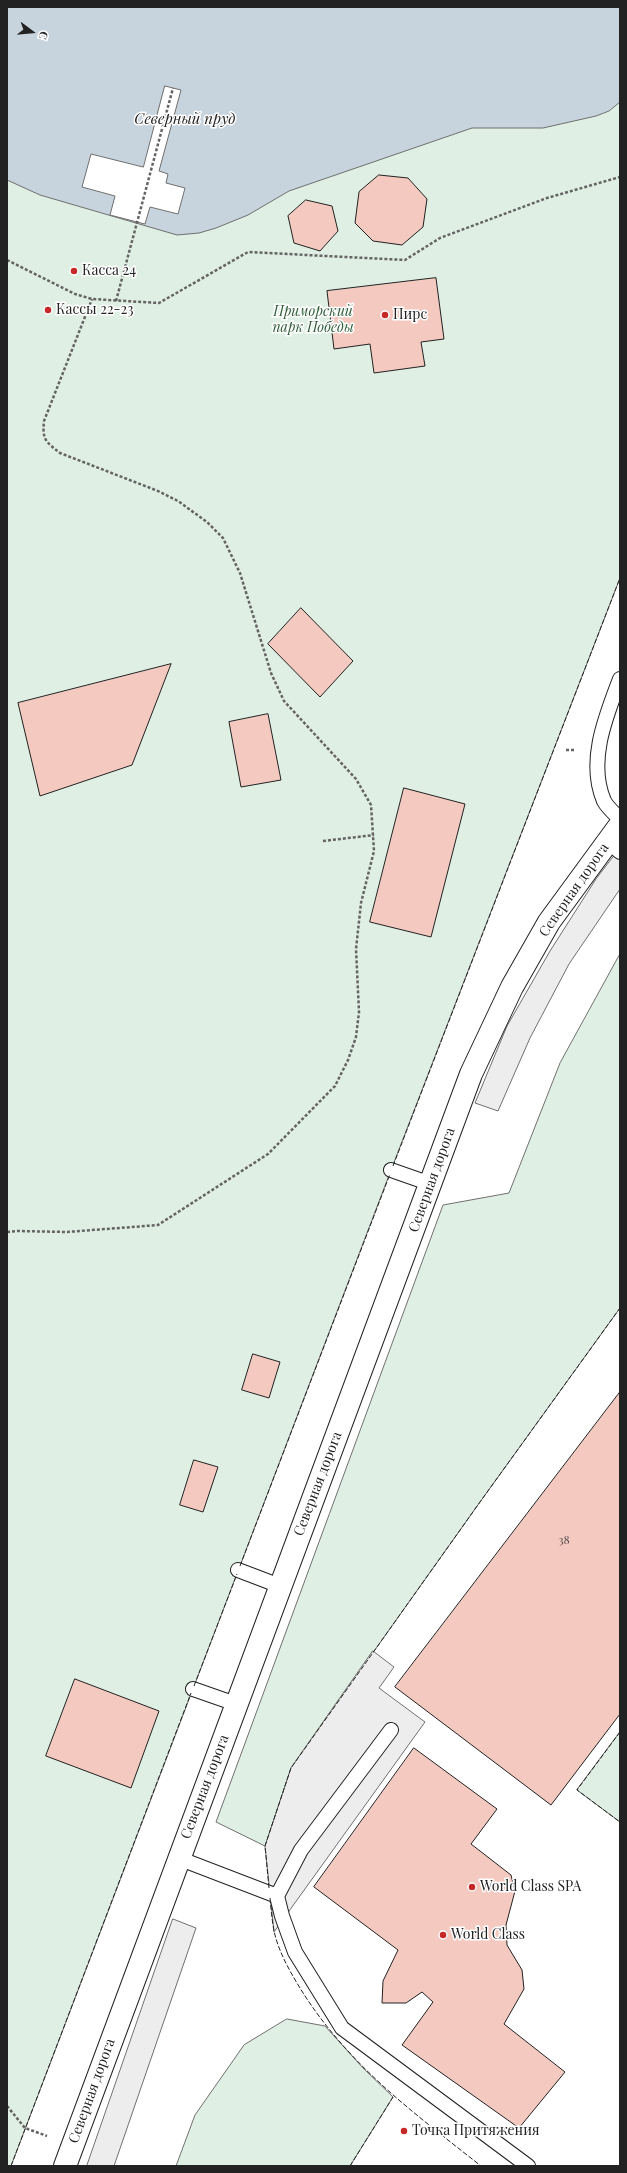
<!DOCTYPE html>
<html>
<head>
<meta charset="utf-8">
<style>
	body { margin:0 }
	#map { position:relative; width:627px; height:2173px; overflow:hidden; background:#fff; font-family:"Playfair Display",serif }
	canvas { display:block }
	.frame { position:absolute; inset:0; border:8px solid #222; pointer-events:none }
	.north { position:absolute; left:12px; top:12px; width:40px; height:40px; -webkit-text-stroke:3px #fff; paint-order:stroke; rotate:106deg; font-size:11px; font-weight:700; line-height:16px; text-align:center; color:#222 }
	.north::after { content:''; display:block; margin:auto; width:14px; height:18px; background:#222; clip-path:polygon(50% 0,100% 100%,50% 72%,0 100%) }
</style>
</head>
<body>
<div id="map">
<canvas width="627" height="2173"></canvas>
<div class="frame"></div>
<div class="north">С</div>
</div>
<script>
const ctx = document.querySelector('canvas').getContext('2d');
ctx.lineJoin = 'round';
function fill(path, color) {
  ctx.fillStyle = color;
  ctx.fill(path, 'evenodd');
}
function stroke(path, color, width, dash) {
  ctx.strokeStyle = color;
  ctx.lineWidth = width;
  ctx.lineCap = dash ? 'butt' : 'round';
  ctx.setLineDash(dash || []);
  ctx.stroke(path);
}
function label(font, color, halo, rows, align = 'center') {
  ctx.font = font + ' "Playfair Display",serif';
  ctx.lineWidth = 3;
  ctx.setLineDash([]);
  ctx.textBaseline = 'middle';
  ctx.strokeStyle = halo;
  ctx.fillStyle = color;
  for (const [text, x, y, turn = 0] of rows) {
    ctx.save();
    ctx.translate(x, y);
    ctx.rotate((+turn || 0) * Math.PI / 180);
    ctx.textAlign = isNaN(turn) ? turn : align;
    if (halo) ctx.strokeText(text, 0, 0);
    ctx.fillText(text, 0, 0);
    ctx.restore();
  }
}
const green = new Path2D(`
	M7,7H620V578L391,1170L11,2166H7Z
	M620,954V1308L480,1502L291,1768L265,1846L216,1822L443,1205L509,1193L560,1063Z
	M620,1732V1822L577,1790Z
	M287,2019L325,2026L363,2068L393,2097L350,2166H176L195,2115L244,2045Z`);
const parking = new Path2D(`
	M620,848V889L569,964L530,1038L498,1111L475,1103L507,1026L550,951L596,879Z
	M373,1651L394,1667L379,1688L425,1722L274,1932L265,1846L291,1768Z
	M173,1919L196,1928L114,2166H87Z`);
const water = new Path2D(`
	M7,7H620V102L609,111L596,116L543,128H472L289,191L248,215L216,228L199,233L177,235L40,195L7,180Z`);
const pier = new Path2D(`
	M165,86L181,90L159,171L168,174L166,183L185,188L178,214L150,207L145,224L110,215L115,196L82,187L91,154L143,167Z`);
const building = new Path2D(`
	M379,175L408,178L427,199L423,227L402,245L373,241L355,223L359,192Z
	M306,200L332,206L338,231L320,251L294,243L288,216Z
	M436,278L444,339L421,342L425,366L374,373L370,344L334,349L327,291Z
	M301,608L353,661L320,697L268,644Z
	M171,664L132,765L40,796L18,703Z
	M268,714L281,780L241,787L229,722Z
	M404,788L465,804L431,937L370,922Z
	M253,1354L280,1362L269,1398L242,1390Z
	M620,1392V1714L551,1805L395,1687Z
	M194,1460L218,1467L203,1512L180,1505Z
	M75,1679L159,1711L131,1788L46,1756Z
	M414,1748L497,1809L471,1844L511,1875L515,1891L506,1925L507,1945L522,1970L524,1989L504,2024L565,2072L519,2128L402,2045L433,2002L422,1992L406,2003H382L383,1981L398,1950L314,1887Z`);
const path = new Path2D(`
	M7,260L75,294L92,299L159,303L248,252L405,260L440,238L547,198L620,177
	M116,301L173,88
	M566,750H576
	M323,841L374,835
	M7,1232L17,1231L67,1232L158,1225L268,1154L335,1086L348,1060L356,1037L359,1012L356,949L361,903L374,851L371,805L356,779L284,701L271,673L240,573L223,538L207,522L178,501L158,491L60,453C46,442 42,440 44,421L92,299
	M7,2106L25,2128L47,2136`);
const service = new Path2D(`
	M620,679C606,716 587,761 604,801C607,807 615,814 620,819
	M607,841L620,852
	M391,1170L431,1184
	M238,1570L280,1586
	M193,1689L236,1704
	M391,1730L301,1850L277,1896L282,1916L295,1952L342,2028L528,2166
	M178,1858L277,1896`);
const minor = new Path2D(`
	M65,2166L471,1074L512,987L549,922L620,825`);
const fence = new Path2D(`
	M393,1166L620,578
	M240,1566L390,1174
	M194,1686L237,1574
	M620,1732L577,1790L620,1822
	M269,1888L265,1846L291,1768L480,1502L620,1308
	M270,1898C271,1909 272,1920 274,1931C279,1954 293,1977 305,1996C353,2069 414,2113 481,2166
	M11,2166L191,1693
	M350,2166L393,2097`);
const markers = [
	[74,271,4,"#c62828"],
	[48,310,4,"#c62828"],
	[385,315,4,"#c62828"],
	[472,1887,4,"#c62828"],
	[443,1935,4,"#c62828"],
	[404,2131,4,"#c62828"]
];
const numberNames = [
	["38",564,1540]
];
const poiNames = [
	["Касса 24",82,271],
	["Кассы 22-23",56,310],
	["Пирс",393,315],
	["World Class SPA",480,1887],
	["World Class",451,1935],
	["Точка Притяжения",412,2131]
];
const parkNames = [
	["Приморский",313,312],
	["парк Победы",313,328]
];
const streetNames = [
	["Северная дорога",574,890,-55],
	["Северная дорога",432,1180,-70],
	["Северная дорога",318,1484,-69],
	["Северная дорога",205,1787,-69],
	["Северная дорога",92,2091,-70]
];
const waterNames = [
	["Северный пруд",185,119]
];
fill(green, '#e0efe3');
stroke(green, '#6f6f6f', 1);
fill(parking, '#ededed');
stroke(parking, '#6f6f6f', 1);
fill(water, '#c7d3dd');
stroke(water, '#6f6f6f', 1);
fill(pier, '#fff');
stroke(pier, '#6f6f6f', 1);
fill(building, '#f3c9c0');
stroke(building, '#222', 1);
stroke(service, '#222', 16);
stroke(minor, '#222', 24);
stroke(path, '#646464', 2.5, [3, 2]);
stroke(service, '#fff', 14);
stroke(minor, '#fff', 22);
stroke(fence, '#222', 1, [5, 2]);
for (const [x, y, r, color] of markers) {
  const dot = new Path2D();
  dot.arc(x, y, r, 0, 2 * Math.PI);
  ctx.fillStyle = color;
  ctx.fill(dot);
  stroke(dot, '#fff', 1.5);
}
label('12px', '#564c4a', null, numberNames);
label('14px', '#222', '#fff', poiNames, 'left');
label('italic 14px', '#2f5e38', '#fff', parkNames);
label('14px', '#222', '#fff', streetNames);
label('italic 15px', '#222', '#fff', waterNames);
</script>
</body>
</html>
